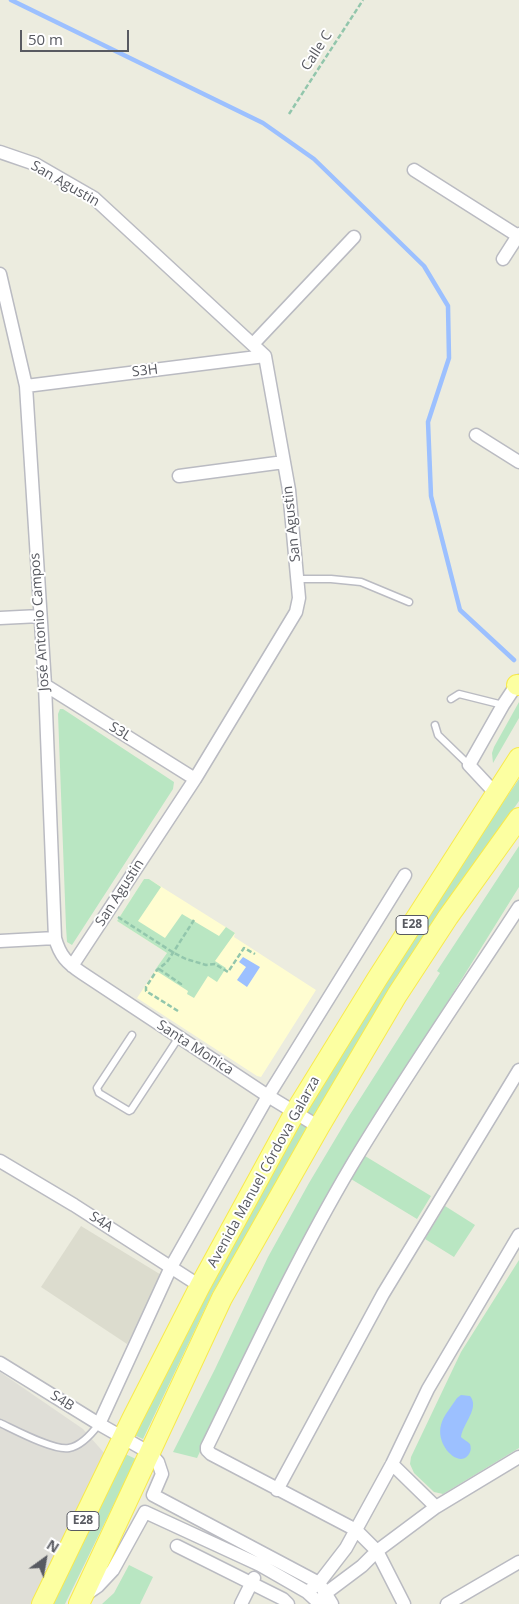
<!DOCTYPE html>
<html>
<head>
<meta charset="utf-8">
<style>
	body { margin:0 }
	#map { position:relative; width:519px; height:1604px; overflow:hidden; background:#ececdf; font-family:"Open Sans",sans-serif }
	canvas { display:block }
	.north { position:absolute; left:20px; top:1534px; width:50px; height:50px; -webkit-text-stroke:4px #fff; paint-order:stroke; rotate:32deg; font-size:14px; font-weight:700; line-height:20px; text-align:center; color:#585a61 }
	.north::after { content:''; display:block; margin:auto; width:18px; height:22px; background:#585a61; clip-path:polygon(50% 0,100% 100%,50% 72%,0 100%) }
	.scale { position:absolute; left:20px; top:30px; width:109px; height:22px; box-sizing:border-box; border:2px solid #585a61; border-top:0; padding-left:6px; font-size:15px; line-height:18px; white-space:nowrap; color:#585a61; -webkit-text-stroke:4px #fff; paint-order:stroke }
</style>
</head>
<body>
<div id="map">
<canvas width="519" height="1604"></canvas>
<div class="north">N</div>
<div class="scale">50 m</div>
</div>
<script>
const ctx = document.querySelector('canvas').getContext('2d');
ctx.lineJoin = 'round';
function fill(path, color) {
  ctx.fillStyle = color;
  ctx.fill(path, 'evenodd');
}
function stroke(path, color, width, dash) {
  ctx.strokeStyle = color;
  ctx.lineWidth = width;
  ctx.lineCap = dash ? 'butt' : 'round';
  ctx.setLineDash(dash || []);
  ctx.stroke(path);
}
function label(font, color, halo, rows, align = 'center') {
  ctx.font = font + ' "Open Sans",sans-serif';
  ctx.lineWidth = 4;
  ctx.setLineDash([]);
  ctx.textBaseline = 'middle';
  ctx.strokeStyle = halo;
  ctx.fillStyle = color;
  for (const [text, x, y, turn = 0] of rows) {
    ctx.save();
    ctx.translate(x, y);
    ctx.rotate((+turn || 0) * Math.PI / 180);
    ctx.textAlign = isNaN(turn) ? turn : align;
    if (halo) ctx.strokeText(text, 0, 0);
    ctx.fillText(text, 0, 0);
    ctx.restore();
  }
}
const commercial = new Path2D(`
	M144,879H149L235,933L234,937L316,990L261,1077L257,1076L137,998L167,953L117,921Z`);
const industrial = new Path2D(`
	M0,1372L83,1429L106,1455L33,1604H0Z`);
const education = new Path2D(`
	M81,1226L163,1276L127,1344L41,1287Z`);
const green = new Path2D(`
	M519,702V718L493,763L492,753L494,747Z
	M60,709H63L174,782L173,789L72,945L67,942L66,927L58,714Z
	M519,779V801L456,891L313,1116L304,1111L472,847Z
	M519,846V887L389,1096L291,1261L197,1458L173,1452L215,1369L268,1257L309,1183L349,1116L440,973L437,971Z
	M144,879H149L161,887L138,921L165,938L182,914L219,936L226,927L235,933L215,961L226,968L217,982L208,976L194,998L187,994L188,991L155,970L167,953L117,921Z
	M299,1121L309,1128L213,1292L143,1439L130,1433Z
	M365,1156L431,1196L417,1219L351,1179Z
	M445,1206L475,1225L454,1257L425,1239Z
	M519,1260V1448L443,1494L434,1492L414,1473L410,1464L411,1457L461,1352Z
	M123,1453L136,1459L65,1604H52Z
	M129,1565L153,1577L140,1604H102L114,1593Z`);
const water = new Path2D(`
	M243,957L260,967L247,987L237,980L246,967L239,962Z
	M461,1395L470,1396C480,1408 463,1423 461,1437C463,1439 468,1442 470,1444C471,1447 471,1450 470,1452C462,1471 435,1447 441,1425C443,1416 452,1406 457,1398Z`);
const stream = new Path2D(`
	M11,0L263,123L314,159L424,266L448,306L449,358L428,422L431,496L460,610L514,660`);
const path = new Path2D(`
	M289,114L363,0
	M118,917L174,953L186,959L206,965L215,964L228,972L244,948L255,954
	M159,969L181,984L180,986
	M178,1011L146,991V987L157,970L167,962L194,920`);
const lane = new Path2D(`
	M297,579H331L361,582L409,602
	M451,699L459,694L503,705
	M435,725L438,735L469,765
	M132,1035L97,1088L99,1093L129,1111L131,1110L179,1037
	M0,1423C15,1430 54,1451 69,1448C81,1446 93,1432 99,1424`);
const street = new Path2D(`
	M0,152L35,164L94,198L265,356L289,490L299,598L296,612L195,779L72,966
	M414,170L518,236
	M503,259L519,234
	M0,274L26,386L45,685L55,938C60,956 67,963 82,973L268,1096L319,1127
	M253,344L354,237
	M26,386L265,356
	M476,435L519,462
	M179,476L284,462
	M0,618L40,616
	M45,685L195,779
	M496,794L469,765L503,705L519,681
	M0,941L55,938
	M0,1161L74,1205L200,1286
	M0,1363L99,1424L150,1453L158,1462L162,1474L153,1495L319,1583L332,1604
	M99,1424L171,1267L268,1096L405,875
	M392,1464L436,1507
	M277,1490L383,1294L519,1070
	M177,1546L283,1599L288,1604
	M307,1592L319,1583L346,1548L392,1464L428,1389L519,1235
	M85,1595L98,1586L113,1570L145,1512L260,1565L307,1592L320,1604
	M321,1599L326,1593L362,1566L377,1551L436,1507L519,1457
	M241,1604L254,1578
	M404,1604L377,1551L356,1530L211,1454L207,1450V1447C253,1353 297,1258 350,1168C403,1079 462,994 519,907
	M447,1604L519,1562`);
const primary = new Path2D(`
	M517,685H519
	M42,1604L132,1419L200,1286L295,1112L377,979L519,758
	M79,1604L222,1298L319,1127L397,995L448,917L519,818`);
const shields = [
	[412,925,32],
	[83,1521,32]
];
const shieldNames = [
	["E28",412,925],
	["E28",83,1521]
];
const streetNames = [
	["Calle C",317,51,-57],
	["San Agustin",65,184,30],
	["S3H",145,371,-7],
	["San Agustin",292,524,-96],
	["José Antonio Campos",40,622,-94],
	["S3L",120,732,32],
	["San Agustin",120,893,-57],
	["Santa Monica",195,1048,33],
	["Avenida Manuel Córdova Galarza",264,1172,-61],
	["S4A",101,1222,33],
	["S4B",62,1401,32]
];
fill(commercial, '#fffdd1');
fill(industrial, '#dfded7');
fill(education, '#dcdcce');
fill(green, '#b9e6c2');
fill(water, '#9cc0ff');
stroke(stream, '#9cc0ff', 4.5);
stroke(lane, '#babbc2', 9);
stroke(street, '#babbc2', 15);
stroke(primary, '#f8ea4c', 22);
stroke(path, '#92c6ac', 2.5, [5, 2.5]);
stroke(lane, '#fff', 6);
stroke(street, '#fff', 12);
stroke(primary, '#fcffa1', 20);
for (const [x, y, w] of shields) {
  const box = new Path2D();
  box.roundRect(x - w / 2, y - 9.5, w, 19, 4);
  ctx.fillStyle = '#fff';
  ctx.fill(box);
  stroke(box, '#585a61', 1);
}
label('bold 12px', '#585a61', null, shieldNames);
label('14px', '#585a61', '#fff', streetNames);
</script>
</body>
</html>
